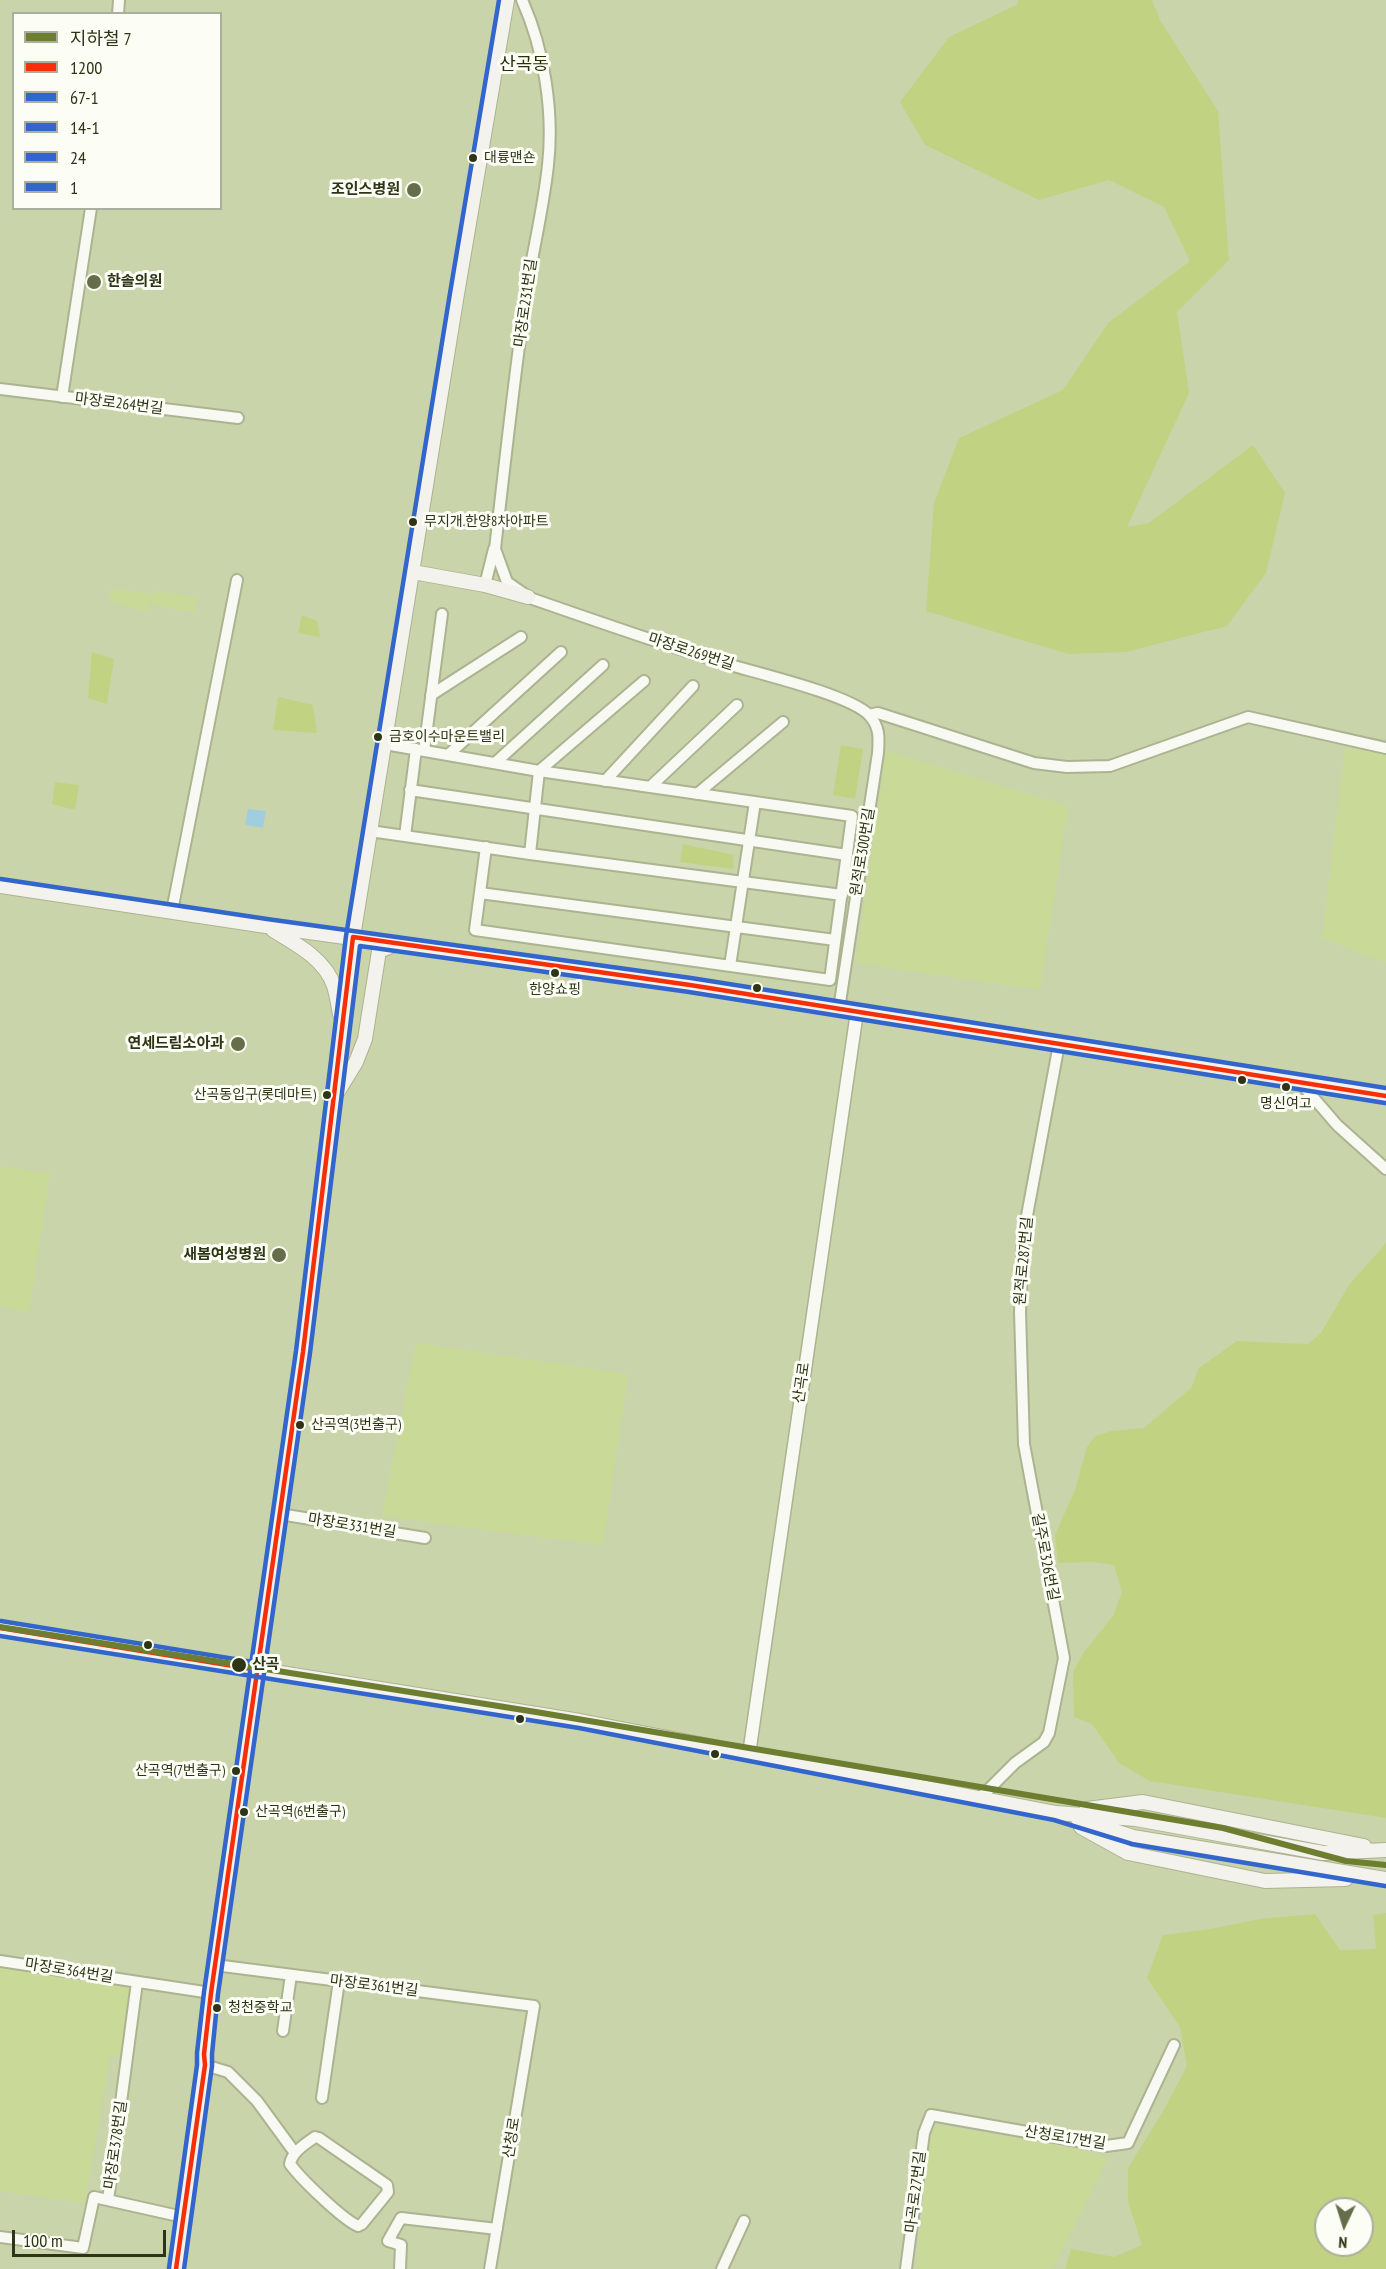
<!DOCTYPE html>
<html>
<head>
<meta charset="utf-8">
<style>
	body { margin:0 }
	#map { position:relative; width:1386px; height:2269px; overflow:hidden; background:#cad4aa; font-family:"PT Sans Narrow","Noto Sans KR",sans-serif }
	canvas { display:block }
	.legend { position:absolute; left:12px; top:12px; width:210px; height:198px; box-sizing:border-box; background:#fcfef6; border:2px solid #aaae9c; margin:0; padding:8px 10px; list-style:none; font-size:18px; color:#2e3516 }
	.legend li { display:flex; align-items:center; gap:12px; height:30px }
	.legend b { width:30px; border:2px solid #aaae9c }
	.north { position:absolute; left:1314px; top:2197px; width:60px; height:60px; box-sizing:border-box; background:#fcfef6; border:2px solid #aaae9c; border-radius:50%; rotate:184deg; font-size:16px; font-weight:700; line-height:24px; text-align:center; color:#2e3516 }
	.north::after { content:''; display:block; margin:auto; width:21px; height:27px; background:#656d4a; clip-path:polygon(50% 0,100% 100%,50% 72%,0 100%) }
	.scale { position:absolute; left:12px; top:2230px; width:154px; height:27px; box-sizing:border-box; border:3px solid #2e3516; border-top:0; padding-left:8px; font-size:18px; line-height:21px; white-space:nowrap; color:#2e3516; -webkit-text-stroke:4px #fcfef6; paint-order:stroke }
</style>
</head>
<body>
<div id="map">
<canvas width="1386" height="2269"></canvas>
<ul class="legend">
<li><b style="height:8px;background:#6e7e31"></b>지하철 7</li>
<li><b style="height:8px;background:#f72f08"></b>1200</li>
<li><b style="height:8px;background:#36c"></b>67-1</li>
<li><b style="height:8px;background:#36c"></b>14-1</li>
<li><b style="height:8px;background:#36c"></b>24</li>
<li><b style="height:8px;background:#36c"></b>1</li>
</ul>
<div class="north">N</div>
<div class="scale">100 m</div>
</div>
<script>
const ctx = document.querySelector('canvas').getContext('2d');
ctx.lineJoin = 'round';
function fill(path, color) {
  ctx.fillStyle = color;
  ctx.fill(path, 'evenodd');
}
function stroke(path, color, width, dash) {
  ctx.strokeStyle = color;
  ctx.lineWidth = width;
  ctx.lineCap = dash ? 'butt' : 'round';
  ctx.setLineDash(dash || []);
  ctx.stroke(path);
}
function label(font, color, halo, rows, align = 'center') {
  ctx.font = font + ' "PT Sans Narrow","Noto Sans KR",sans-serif';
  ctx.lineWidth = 6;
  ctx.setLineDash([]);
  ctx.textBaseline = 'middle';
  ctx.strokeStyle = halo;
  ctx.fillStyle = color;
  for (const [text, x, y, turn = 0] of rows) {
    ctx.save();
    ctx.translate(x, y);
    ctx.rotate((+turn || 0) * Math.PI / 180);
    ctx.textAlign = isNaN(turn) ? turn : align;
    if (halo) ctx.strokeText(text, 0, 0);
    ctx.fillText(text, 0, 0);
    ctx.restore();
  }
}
const built = new Path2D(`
	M110,588L154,594L155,590L197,598L195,612L154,606L152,603L149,602L148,612L110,602Z
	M1345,749L1386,752V963L1322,938Z
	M886,751L1068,806L1040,990L856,963Z
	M0,1166L50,1173L29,1312L0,1306Z
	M416,1343L628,1374L603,1545L382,1516Z
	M0,1966L131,1986L120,2057L110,2056L85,2203L0,2191Z
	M939,2125L1072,2148L1108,2158L1053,2269H917L930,2132Z`);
const green = new Path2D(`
	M1018,0H1152L1160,20L1218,111L1229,260L1177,312L1189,393L1127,527L1149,523L1253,445L1285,493L1266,573L1227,626L1126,652L1068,654L926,611L934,503L959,438L1063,390L1108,323L1190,261L1164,207L1109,180L1039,200L925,145L900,102L949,37L1018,4Z
	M302,615L317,621L320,637L298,633Z
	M92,652L114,659L107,704L88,698Z
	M278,697L313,705L317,733L273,730Z
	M841,745L863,749L855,799L833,795Z
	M55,782L79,785L75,810L52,804Z
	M683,844L734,855L733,869L680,862Z
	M1386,1243V1818L1150,1781L1119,1763L1092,1724L1074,1717L1073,1672L1084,1652L1113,1616L1122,1592L1114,1565L1092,1562L1058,1563L1055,1535L1075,1490L1087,1447L1095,1436L1111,1431L1144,1428L1191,1388L1199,1368L1237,1341L1308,1344L1321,1333L1349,1285Z
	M1386,1913V2269H1065L1071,2249L1114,2257L1142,2245L1128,2202V2168L1165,2108L1187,2066L1180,2027L1147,1978L1163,1935L1210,1929L1260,1919L1315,1914L1340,1950L1376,1949L1373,1915ZM1326,2209H1362V2245H1326Z`);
const water = new Path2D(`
	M248,809L266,811L263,828L245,825Z`);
const minor = new Path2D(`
	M522,0C544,49 554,111 548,165C543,213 530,261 524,309C513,389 504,469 495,549L507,582L530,598C593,620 656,642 720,662C752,672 849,694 869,715C880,727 879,738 878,753L839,1009
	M118,14L119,0
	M0,389L238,418
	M62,397L91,208
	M485,585L494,549
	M431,695L521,637
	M869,715L878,713L1034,763L1067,767L1110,766L1248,717L1386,748
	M424,751L442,614
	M448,755L561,652
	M495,763L603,665
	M539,771L644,681
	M605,781L693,686
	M650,787L737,705
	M410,790L847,855
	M697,794L783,722
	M370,831L530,854L539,771L385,744
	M405,836L416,749
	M486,847L475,930L830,980L852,816L539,771
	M530,854L842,895
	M480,893L835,940
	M172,911L237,580
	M730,966L755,802
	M1300,1082L1337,1125L1386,1169
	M280,1514L425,1538
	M980,1798L1015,1763L1044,1742L1049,1733L1064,1658L1024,1444L1020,1312L1023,1237L1059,1044
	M0,1961L211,1993
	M215,1965L534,2006L490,2269
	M283,2031L291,1975
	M205,2065L228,2072L257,2101L295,2153
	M322,2098L339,1981
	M315,2137L319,2138L387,2185L388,2192L362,2224L358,2226C342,2219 300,2178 290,2164C292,2152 305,2144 315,2137Z
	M108,2200L137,1982
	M0,2237L83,2248L94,2197L183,2217
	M400,2269L401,2245L388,2241L401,2218L497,2229
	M722,2269L744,2221
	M906,2269L924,2133L931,2115L1106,2146L1128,2143L1174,2045`);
const tertiary = new Path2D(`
	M749,1754L857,1012`);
const secondary = new Path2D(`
	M413,572L485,585L528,597
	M0,886L266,926L690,985L1386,1096
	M273,930C296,944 325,959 334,986C337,995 338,1005 340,1014
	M337,1093L356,1062L365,1039L379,951L396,944
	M0,1628L580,1721L1056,1813L1136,1819L1323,1853L1386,1850
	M1087,1809L1143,1802L1364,1846
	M1078,1819L1133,1837L1386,1879
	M1081,1827L1128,1853L1265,1881L1346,1879
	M176,2269L205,2065L204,2054L211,1993L303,1352L353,937L457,294L507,0`);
const bus1 = new Path2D(`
	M0,1628L258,1670
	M176,2269L205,2065L204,2054L211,1993L303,1352L353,937L690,985L1386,1096`);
const bus2 = new Path2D(`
	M184,2269L212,2066V2054L218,1994L310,1353L360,946L689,992L1385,1103`);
const bus3 = new Path2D(`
	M169,2268L197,2065V2053L204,1992L296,1351L346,936L450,293L499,0`);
const bus4 = new Path2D(`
	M1,879L267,919L691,978L1386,1088
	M1,1621L259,1663`);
const bus5 = new Path2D(`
	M0,1636L579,1728L1054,1820L1132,1844L1385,1886`);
const metro1 = new Path2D(`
	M0,1627L536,1712L1223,1828L1346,1861L1386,1865`);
const markers = [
	[473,158,5,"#2e3516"],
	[414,190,8,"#656d4a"],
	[94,282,8,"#656d4a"],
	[413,522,5,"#2e3516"],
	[378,737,5,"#2e3516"],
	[555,973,5,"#2e3516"],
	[757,988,5,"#2e3516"],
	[238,1044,8,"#656d4a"],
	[1242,1080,5,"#2e3516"],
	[1286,1087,5,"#2e3516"],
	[327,1095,5,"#2e3516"],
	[279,1255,8,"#656d4a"],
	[300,1425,5,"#2e3516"],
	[148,1645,5,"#2e3516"],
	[239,1665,8,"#2e3516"],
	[520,1719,5,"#2e3516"],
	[715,1754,5,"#2e3516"],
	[236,1771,5,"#2e3516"],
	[244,1812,5,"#2e3516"],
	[217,2008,5,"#2e3516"]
];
const busNames = [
	["대륭맨숀",484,158],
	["무지개.한양8차아파트",424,522],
	["금호이수마운트밸리",389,737],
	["한양쇼핑",555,990,"center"],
	["산곡동입구(롯데마트)",316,1095,"right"],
	["명신여고",1286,1104,"center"],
	["산곡역(3번출구)",311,1425],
	["산곡역(7번출구)",225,1771,"right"],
	["산곡역(6번출구)",255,1812],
	["청천중학교",228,2008]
];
const poiNames = [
	["조인스병원",400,190],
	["한솔의원",107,282,"left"],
	["연세드림소아과",224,1044],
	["새봄여성병원",266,1255]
];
const streetNames = [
	["마장로231번길",526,303,-82],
	["마장로264번길",119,404,7],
	["마장로269번길",691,652,18],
	["원적로300번길",863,852,-81],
	["원적로287번길",1024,1261,-85],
	["산곡로",802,1383,-82],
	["마장로331번길",352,1526,9],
	["길주로326번길",1045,1557,79],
	["마장로364번길",69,1971,9],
	["마장로361번길",374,1986,7],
	["산청로",512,2138,-81],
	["산청로17번길",1065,2138,9],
	["마장로378번길",116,2145,-82],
	["마곡로27번길",916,2192,-83]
];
const stopNames = [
	["산곡",252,1665]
];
const quarterNames = [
	["산곡동",524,65]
];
fill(built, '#c9da98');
fill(green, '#c1d382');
fill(water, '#a1cede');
stroke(minor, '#abb391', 14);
stroke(tertiary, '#abb391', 15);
stroke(secondary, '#abb391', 16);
stroke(minor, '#f7f9f2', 10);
stroke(tertiary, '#f7f9f2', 12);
stroke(secondary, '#f4f2ec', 14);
stroke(bus1, '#f72f08', 4.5);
stroke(bus2, '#36c', 4.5);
stroke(bus3, '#36c', 4.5);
stroke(bus4, '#36c', 4.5);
stroke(bus5, '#36c', 4.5);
stroke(metro1, '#6e7e31', 6);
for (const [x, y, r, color] of markers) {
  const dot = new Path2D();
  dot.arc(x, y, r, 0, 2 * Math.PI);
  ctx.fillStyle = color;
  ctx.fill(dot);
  stroke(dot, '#fcfef6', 2);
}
label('14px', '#2e3516', '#fcfef6', busNames, 'left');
label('bold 15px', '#2e3516', '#fcfef6', poiNames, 'right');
label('15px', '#2e3516', '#fcfef6', streetNames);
label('bold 15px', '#2e3516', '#fcfef6', stopNames, 'left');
label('18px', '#272f07', '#fcfef6', quarterNames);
</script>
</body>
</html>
